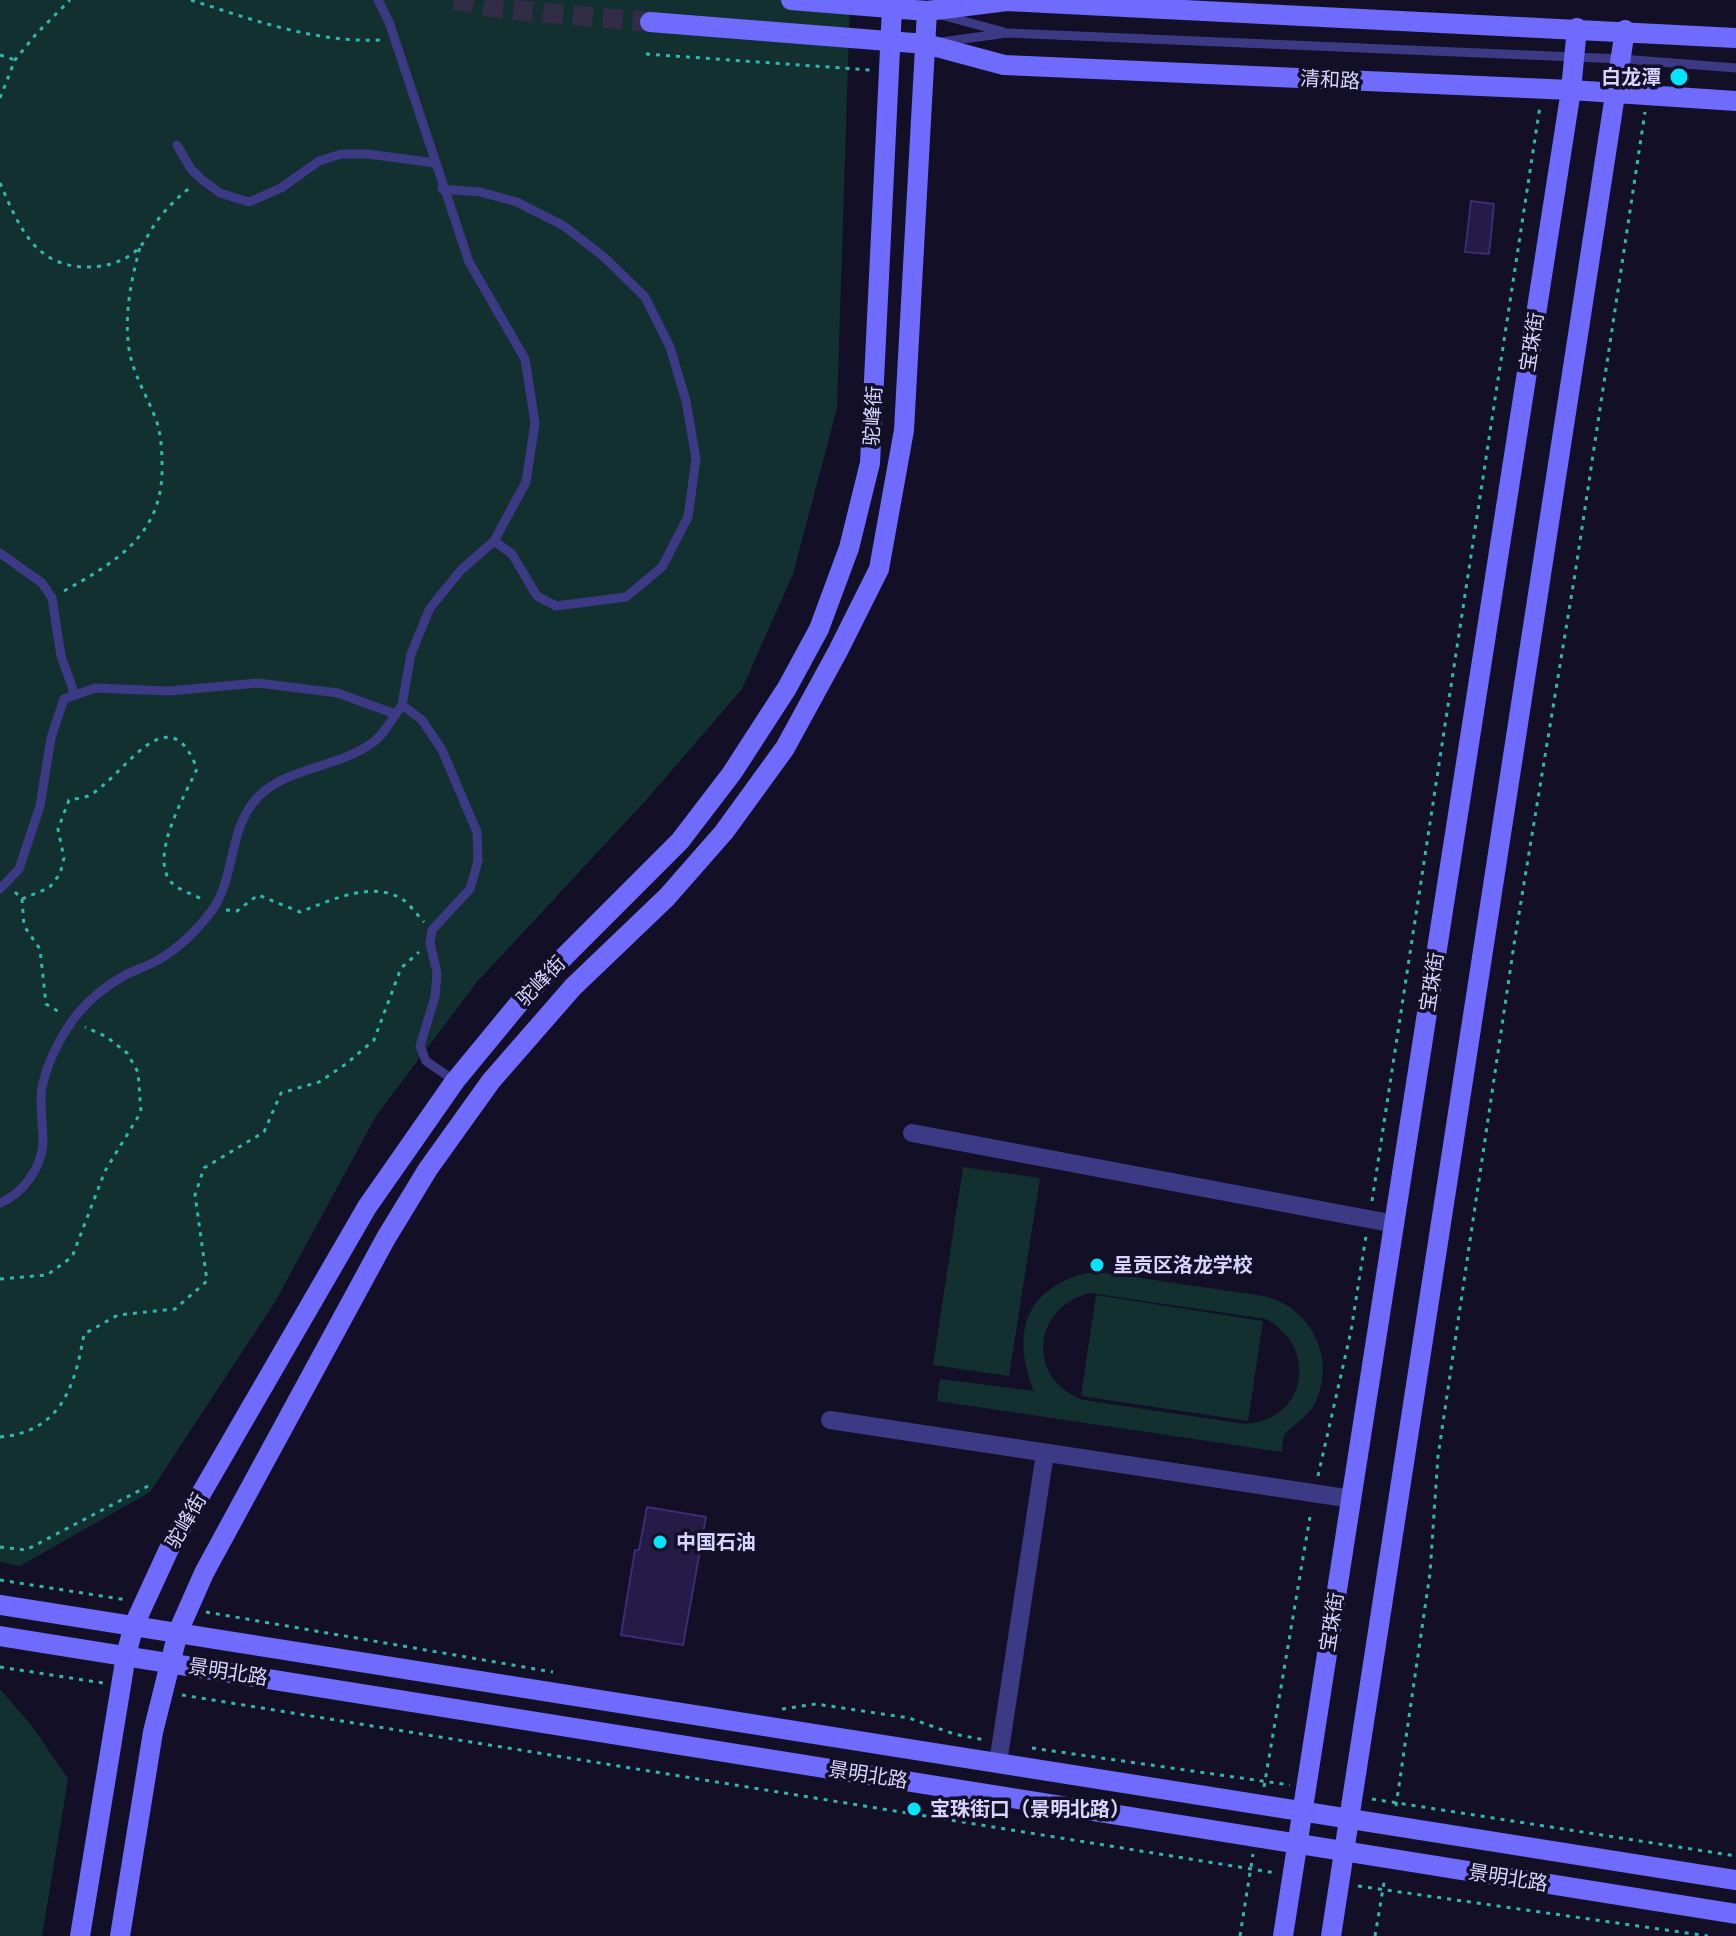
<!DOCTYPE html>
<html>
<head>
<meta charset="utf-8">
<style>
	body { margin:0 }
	canvas { display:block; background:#130f26 }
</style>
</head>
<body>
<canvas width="1736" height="1936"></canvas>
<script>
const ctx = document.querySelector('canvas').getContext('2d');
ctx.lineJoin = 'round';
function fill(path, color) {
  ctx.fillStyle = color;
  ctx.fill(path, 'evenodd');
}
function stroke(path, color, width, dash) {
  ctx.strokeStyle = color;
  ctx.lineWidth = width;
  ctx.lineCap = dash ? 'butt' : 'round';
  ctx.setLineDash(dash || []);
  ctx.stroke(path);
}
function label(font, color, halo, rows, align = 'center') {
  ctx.font = font + ' Ubuntu,"Noto Sans SC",sans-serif';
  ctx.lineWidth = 7;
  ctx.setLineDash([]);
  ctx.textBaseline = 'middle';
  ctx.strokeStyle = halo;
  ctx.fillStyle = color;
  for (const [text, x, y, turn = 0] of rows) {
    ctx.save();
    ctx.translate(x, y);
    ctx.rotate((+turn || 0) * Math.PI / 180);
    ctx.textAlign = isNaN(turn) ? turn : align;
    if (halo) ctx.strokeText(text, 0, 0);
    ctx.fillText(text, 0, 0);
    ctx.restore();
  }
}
const green = new Path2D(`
	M0,0H850L837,408L793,574L742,689L647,799L477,982L376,1116L275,1302L150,1492L20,1566L0,1562Z
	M963,1167L1040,1178L1009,1376L933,1365Z
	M1086,1273H1106L1264,1296C1311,1307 1337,1359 1315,1403C1306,1420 1295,1422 1285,1434C1283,1437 1282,1447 1282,1452L937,1401L940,1379L1034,1391C1012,1335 1023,1290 1086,1273ZM1090,1293L1266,1319C1319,1348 1307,1419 1246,1424L1083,1400C1026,1379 1032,1307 1090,1293Z
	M1096,1295L1263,1321L1248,1421L1081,1396Z
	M0,1689L32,1726L68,1779L42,1936H0Z`);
const building = new Path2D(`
	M1471,201L1494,204L1489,254L1465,252Z
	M647,1507L706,1517L683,1645L621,1635L635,1550H639Z`);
const secondaryTunnel = new Path2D(`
	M454,0L502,9L650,22`);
const path = new Path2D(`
	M191,0C253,20 316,43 381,40
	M646,54L870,70
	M0,55L15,60
	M0,98L15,60L37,33L70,0
	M0,183C19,226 34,267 88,267C106,267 125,262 139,248C147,239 152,227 160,217C169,206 179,196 191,187
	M64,591C118,561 164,533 162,465C162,449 161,432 155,417C146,394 133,374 129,349C124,314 131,281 140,247
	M15,892L22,899L49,888L60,874L64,858L58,829L69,800C75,799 83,798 88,796C123,779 168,691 197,769C185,795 149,856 171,882C178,890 195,895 204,900
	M22,899L24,926L40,949L46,1004L61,1013
	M226,910L237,911L258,895L300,912C329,901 372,880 402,899C410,904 417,915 424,922
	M1372,1201L1540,106
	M0,1279L47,1275L72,1257L105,1171L141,1112L138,1072L127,1053L107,1037L85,1027
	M0,1437C61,1432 75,1386 84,1334L118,1315L175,1309L207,1281L195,1195L204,1168L264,1132L281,1093L319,1082L346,1064L374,1040L401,968L419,952
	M1318,1476L1351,1331L1366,1236
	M0,1547L26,1550L150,1485
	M0,1580L127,1600
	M206,1612L553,1672
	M0,1667L103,1683
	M182,1695L1276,1873
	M782,1709L816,1704L909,1718L954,1734L985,1740
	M1032,1748L1290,1785
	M1264,1787L1311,1511
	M1372,1799L1736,1856
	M1396,1806L1430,1573L1438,1456L1515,938L1575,574L1645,112
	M1358,1886L1708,1936
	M1240,1936L1253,1854
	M1375,1936L1385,1877`);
const lane = new Path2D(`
	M378,0L389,22L469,262L525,359L535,423L526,482L494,541L461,570L430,608L411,654L402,705L422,720L442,750L477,832L478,861L470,889L432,930L430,943L437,973L435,997L420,1046L426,1061L455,1081
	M941,15L1004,32
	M941,42L1007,33L1622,59L1736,68
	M177,145L191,169L201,179L220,193L249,202L281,188L319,161L341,154H368L435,163
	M442,189L480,192L517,202L564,226L604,257L645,297L670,347L686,401L696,459L688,517L662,567L626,597L556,606L537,596L512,554L494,541
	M0,553L42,583L52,598L61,656L75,695
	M0,889L19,869L40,806L51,738L64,699L95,688L169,691L258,683L338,693L395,714
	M0,1203C23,1194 42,1167 43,1142C43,1124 39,1104 42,1087C47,1064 59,1040 72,1021C86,1002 107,985 127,974C138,969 150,965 160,959C180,947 199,928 213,909C236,875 228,828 258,797C287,767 338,768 372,743C384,735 393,717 402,705`);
const street = new Path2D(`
	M912,1133L1395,1224
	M830,1420L1352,1499
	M998,1763L1045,1453`);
const secondary = new Path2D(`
	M791,0L927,11L1007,1L1736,38
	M650,22L926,44L1004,65L1571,90L1736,101
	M0,1605L1736,1880
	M0,1636L1736,1914
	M80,1936L126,1655L134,1625L169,1549L367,1207L455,1081L525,996L680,841L732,773L787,688L819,629L849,548L870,463L892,8
	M120,1936L153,1732L178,1632L204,1573L386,1238L428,1169L491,1081L573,987L667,897L724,832L785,748L838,651L879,569L904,430L927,11
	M1283,1936L1571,90L1577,28
	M1331,1936L1625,30`);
const markers = [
	[1679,77,10,"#00e5ff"],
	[1097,1265,8,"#00e5ff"],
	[660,1542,8,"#00e5ff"],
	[914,1809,8,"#00e5ff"]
];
const poiNames = [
	["白龙潭",1661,77,"right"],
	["呈贡区洛龙学校",1113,1265],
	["中国石油",676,1542],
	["宝珠街口（景明北路）",930,1809]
];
const streetNames = [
	["清和路",1330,80,3],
	["宝珠街",1532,342,-81],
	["驼峰街",873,416,-87],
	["驼峰街",541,981,-46],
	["宝珠街",1432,982,-81],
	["驼峰街",186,1521,-60],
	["宝珠街",1332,1622,-81],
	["景明北路",228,1672,9],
	["景明北路",868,1775,9],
	["景明北路",1508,1878,9]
];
fill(green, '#12302f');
fill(building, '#241b47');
stroke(building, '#3b2d73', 2);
stroke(secondaryTunnel, '#312d47', 20, [20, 10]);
stroke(path, '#2fb8b0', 3, [4, 6]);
stroke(lane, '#3d3a85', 9);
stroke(street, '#3d3a85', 18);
stroke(secondary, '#6f6bff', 20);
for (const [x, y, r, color] of markers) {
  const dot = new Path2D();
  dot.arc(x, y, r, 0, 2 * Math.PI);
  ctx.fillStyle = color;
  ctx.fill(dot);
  stroke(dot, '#130f26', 3);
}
label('bold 20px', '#d9d4ff', '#130f26', poiNames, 'left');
label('20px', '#d9d4ff', '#130f26', streetNames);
</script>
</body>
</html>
